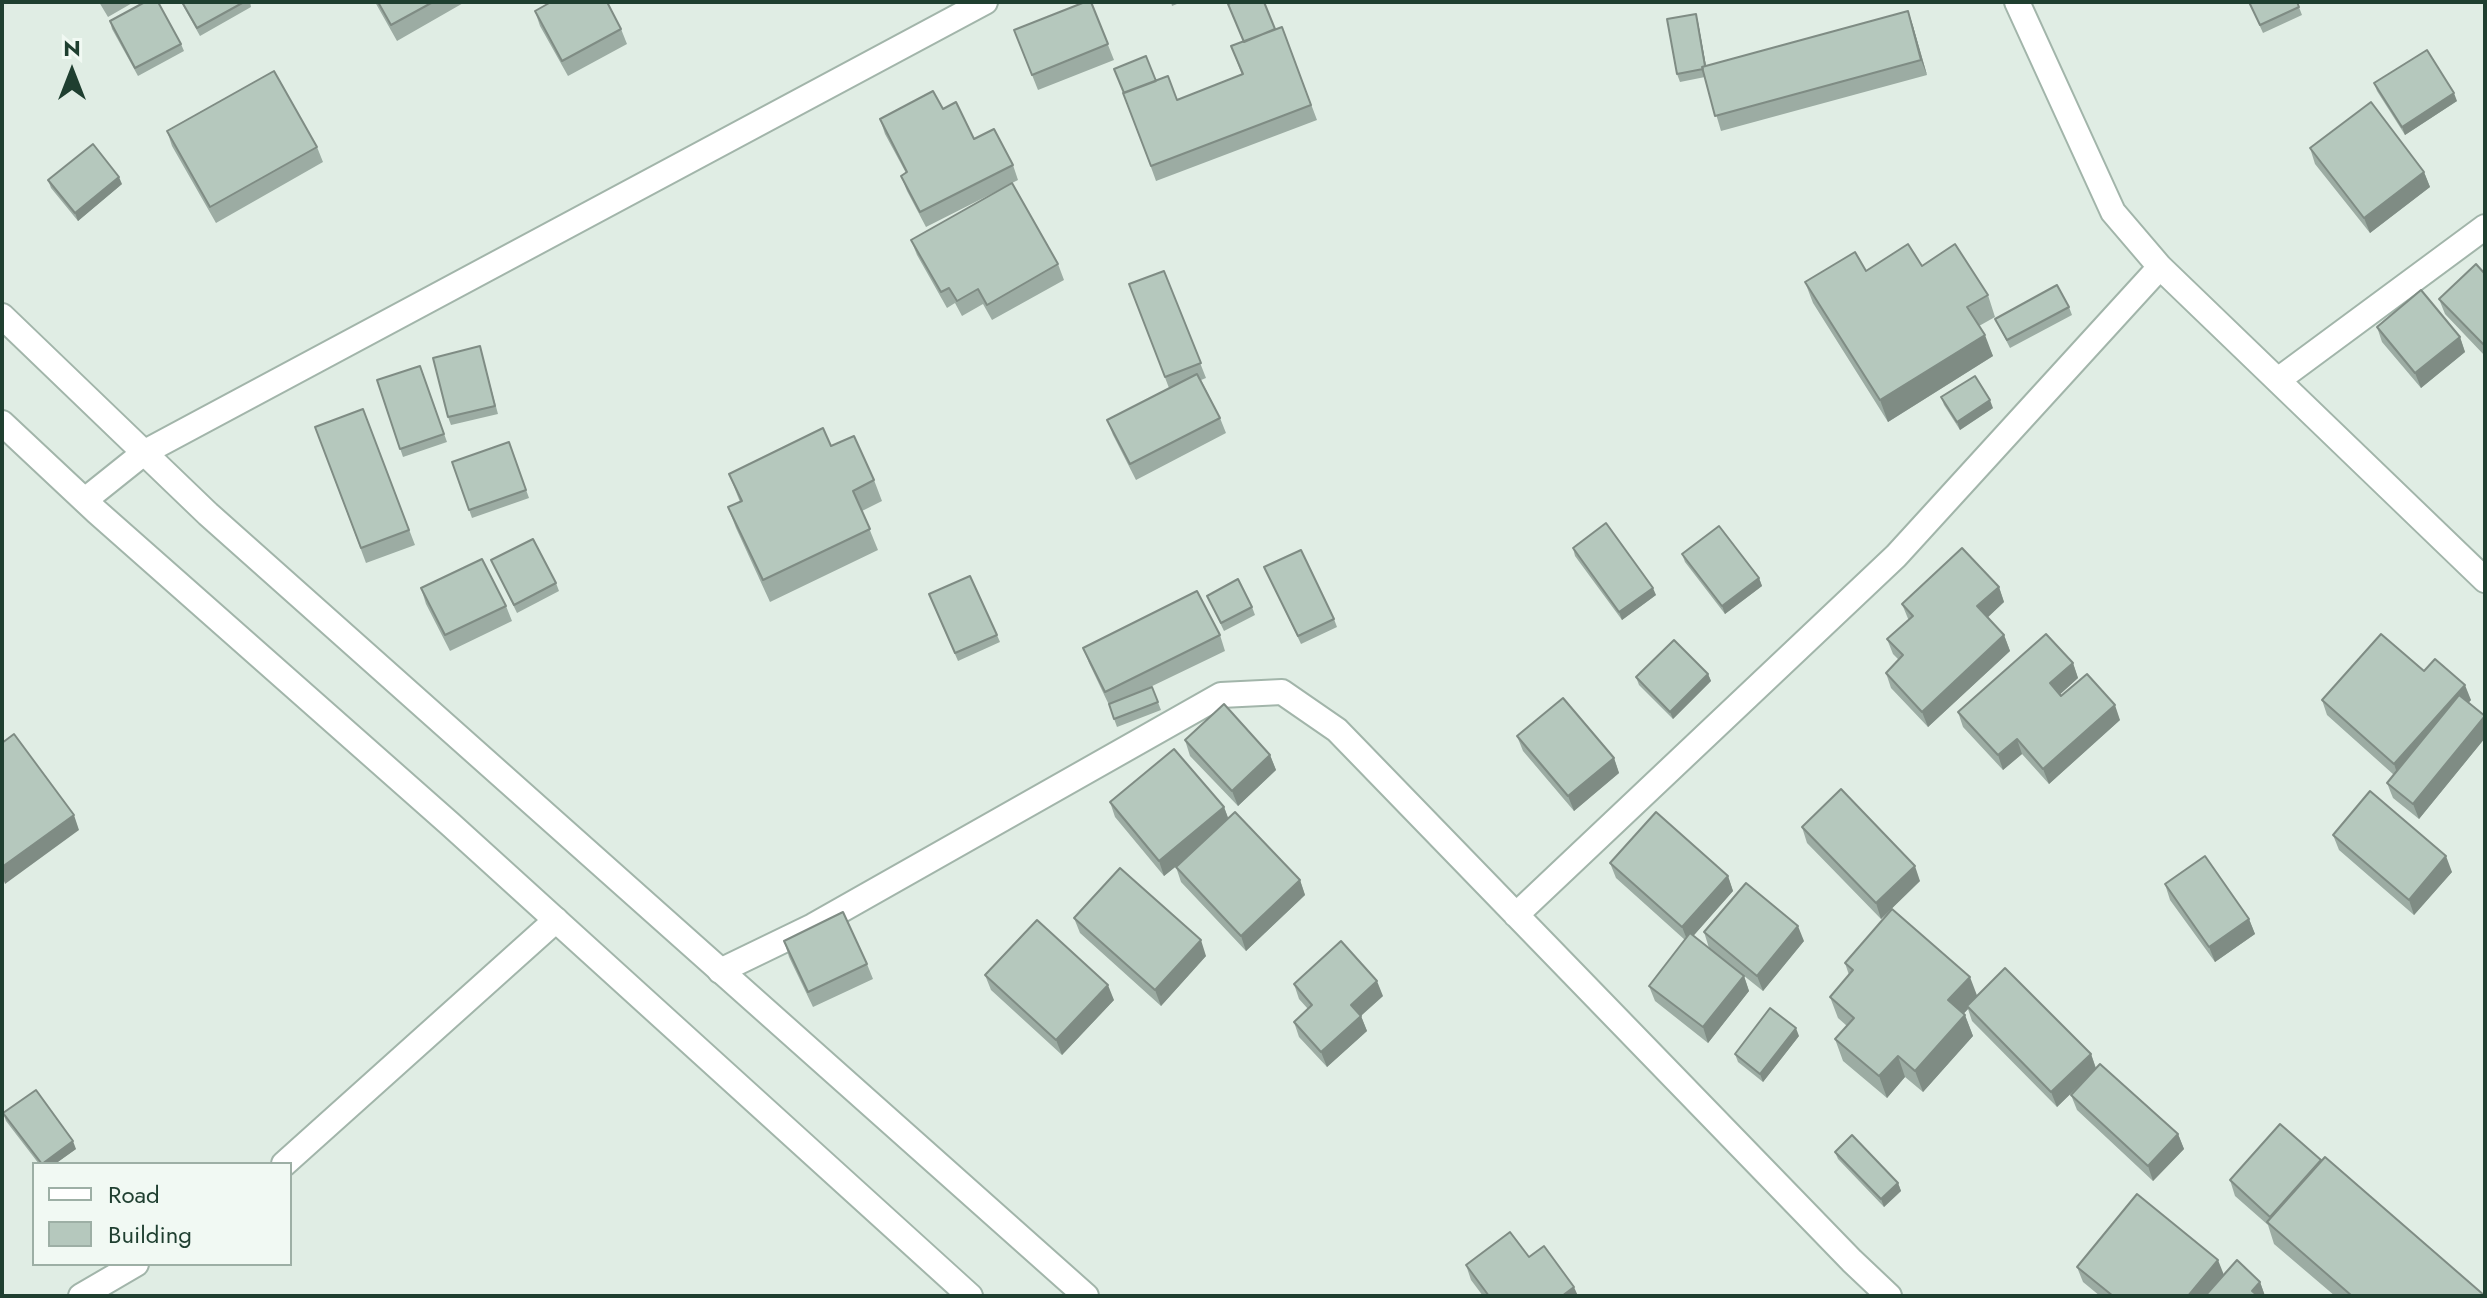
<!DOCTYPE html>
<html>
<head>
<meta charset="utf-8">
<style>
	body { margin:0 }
	#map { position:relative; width:2487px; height:1298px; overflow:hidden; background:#e0ede4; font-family:Jost,sans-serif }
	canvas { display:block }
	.frame { position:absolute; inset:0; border:4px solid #1f3f30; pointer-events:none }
	.legend { position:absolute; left:32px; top:1162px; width:260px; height:104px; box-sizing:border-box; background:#f1f9f3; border:2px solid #9dafa5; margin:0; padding:10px 14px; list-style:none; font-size:24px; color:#1f3f30 }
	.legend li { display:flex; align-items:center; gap:16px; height:40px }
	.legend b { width:40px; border:2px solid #9dafa5 }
	.north { position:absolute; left:32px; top:32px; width:80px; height:80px; -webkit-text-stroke:6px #f1f9f3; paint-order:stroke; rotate:0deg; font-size:22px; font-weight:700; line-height:32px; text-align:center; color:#1f3f30 }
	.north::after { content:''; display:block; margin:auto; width:28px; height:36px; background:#1f3f30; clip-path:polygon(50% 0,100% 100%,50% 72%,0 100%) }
</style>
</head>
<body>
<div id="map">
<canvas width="2487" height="1298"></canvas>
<div class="frame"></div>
<ul class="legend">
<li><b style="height:10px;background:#fff"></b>Road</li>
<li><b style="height:22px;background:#b5c8bd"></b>Building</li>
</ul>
<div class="north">N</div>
</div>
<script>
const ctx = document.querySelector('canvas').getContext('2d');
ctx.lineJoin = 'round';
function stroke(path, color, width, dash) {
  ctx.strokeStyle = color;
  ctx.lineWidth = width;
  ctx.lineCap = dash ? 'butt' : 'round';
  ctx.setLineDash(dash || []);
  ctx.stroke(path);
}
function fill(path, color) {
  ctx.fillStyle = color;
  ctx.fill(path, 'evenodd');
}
const minor = new Path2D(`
	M2017,2L2113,212L2160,267L2485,580
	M2278,380L2485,227
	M85,500L145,452L985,2
	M1516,915L1896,556L2160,267
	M720,971L813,926L1221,695L1282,692L1337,730L1852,1261L1889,1296
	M284,1164L556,920
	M81,1296L136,1264`);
const tertiary = new Path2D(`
	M2,316L208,514L1086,1296
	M2,423L97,512L450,824L970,1296`);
const wall = new Path2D(`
	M99,2H134L108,17Z
	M181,2H250L251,7L200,36Z
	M375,2H465L397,41Z
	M1091,2L1114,60L1038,90L1014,30Z
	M1171,2H1182L1172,6Z
	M2249,2H2297L2302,15L2263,33Z
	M535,11L621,29L627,44L568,76L540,26Z
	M1908,11L1913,26L1927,75L1721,131L1705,77L1680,82L1677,74L1696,14L1698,22L1706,66Z
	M110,21L181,44L184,51L138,76L112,29Z
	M1282,27L1317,120L1156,181L1124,93L1156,81L1177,100L1242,75L1231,46Z
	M2374,83L2457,101L2405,135L2377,91Z
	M943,109L974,139L1013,165L1018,180L1012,183L1058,264L1064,280L992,320L983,304L962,316L955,303L947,308L917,255L911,240L1005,187L926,227L907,191L901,176L906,173L885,134L880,119Z
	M167,131L317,147L323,162L216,223L172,146Z
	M2310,148L2424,172L2430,187L2370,233L2315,164Z
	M48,180L122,184L78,221L51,188Z
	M1922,266L1988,295L1995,317L1979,326L1993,356L1888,422L1813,303L1805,282Z
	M1164,271L1206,378L1201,380L1220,418L1226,433L1136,480L1113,435L1107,420L1169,388L1129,284Z
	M2485,274V356L2445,314L2439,299Z
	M2069,307L2072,315L2010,348L1995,319Z
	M2377,327L2460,337L2465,352L2421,388L2382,342Z
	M482,354L498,414L451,425L448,417Z
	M420,366L447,442L403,457L377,380Z
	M1941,397L1993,408L1960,430L1944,405Z
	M363,409L415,545L366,563L315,427Z
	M509,442L529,498L472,518L452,462Z
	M831,446L874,480L882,501L862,511L878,550L770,602L736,528L728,507L740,502L729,474Z
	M1573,548L1656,595L1622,620L1575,556Z
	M1682,554L1759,578L1762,586L1725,614L1685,562Z
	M491,560L556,583L559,591L517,613Z
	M1264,567L1334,619L1337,627L1301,644Z
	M1999,587L2004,602L1987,617L2004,635L2010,651L1928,727L1891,688L1886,673L1899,660L1893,654L1887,639L1909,621L1902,604Z
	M421,588L506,606L512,621L450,651L426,604Z
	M1207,596L1252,607L1255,615L1224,631Z
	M932,602L997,635L1000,642L958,661Z
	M1220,635L1225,651L1144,690L1152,687L1161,710L1117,727L1109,705L1089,663L1083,648Z
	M2073,663L2078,678L2060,694L2120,720L2049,784L2022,754L2003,770L1963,727L1958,712Z
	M2424,671L2471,700L2468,703L2485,716V738L2419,819L2393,798L2387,783L2394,775L2327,715L2322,700Z
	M1708,674L1711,681L1673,719L1639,685L1636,677Z
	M1517,736L1614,758L1619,773L1574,811L1523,751Z
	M1185,740L1270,755L1276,770L1238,806L1190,756Z
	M1110,802L1224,807L1228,818L1300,880L1305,895L1246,951L1181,882L1176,867L1180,863L1164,876L1115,817Z
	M1802,827L1920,881L1881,919L1807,843Z
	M2333,835L2452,872L2414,915L2339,850Z
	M1610,863L1728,876L1733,891L1693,936L1744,976L1749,991L1708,1043L1655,1001L1649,986L1685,940L1616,878Z
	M2165,884L2249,919L2255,934L2215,962L2170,900Z
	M1074,918L1206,956L1161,1006L1080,933Z
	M1704,932L1804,941L1763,991L1709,948Z
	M784,941L867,964L873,979L813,1007L789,957Z
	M1845,963L1977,996L2091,1054L2096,1068L2178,1134L2184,1149L2153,1181L2077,1110L2071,1095L2090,1075L2057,1107L1972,1021L1968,1009L1964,1013L1973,1036L1923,1092L1905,1077L1887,1098L1843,1061L1835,1039L1847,1026L1838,1018L1830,997L1849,975Z
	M985,975L1114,1000L1062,1055L991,990Z
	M1294,984L1383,996L1361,1016L1367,1031L1327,1067L1299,1037L1294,1022L1308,1009L1299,999Z
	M1799,1036L1763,1082L1738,1062L1735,1054Z
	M3,1113L76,1149L55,1164H39L6,1121Z
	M1835,1152L1898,1183L1901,1191L1884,1207L1838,1159Z
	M2321,1161L2485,1296H2335L2274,1244L2268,1225L2235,1196L2230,1180Z
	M1529,1257L1578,1296H1483L1471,1280L1466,1265Z
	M2077,1267L2224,1275L2260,1282L2265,1296H2100L2083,1282Z`);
const shadedWall = new Path2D(`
	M1908,11L1913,26L1927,75L1921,60Z
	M1696,14L1698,22L1708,77L1705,69Z
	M2454,93L2457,101L2405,135L2402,127Z
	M2424,172L2430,187L2370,233L2364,218Z
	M119,177L122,184L78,221L75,213Z
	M1985,335L1993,356L1888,422L1880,400Z
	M2460,337L2465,352L2421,388L2415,373Z
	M1990,400L1993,408L1960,430L1957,422Z
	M1759,578L1762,586L1725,614L1722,606Z
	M1999,587L2004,602L1983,622L1977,606Z
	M1653,588L1656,595L1622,620L1619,612Z
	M2004,635L2010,651L1928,727L1922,712Z
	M2073,663L2078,678L2055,699L2050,683Z
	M1708,674L1711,681L1673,719L1670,712Z
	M2465,685L2471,700L2399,779L2394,764Z
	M2115,705L2120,720L2049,784L2043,769Z
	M2485,716V738L2419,819L2413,804Z
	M2017,739L2022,754L2003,770L1998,755Z
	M1270,755L1276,770L1238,806L1232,791Z
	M1614,758L1619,773L1574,811L1568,796Z
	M1224,807L1230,823L1164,876L1159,861Z
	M74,815L79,830L5,884L2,875V867Z
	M2446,856L2452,872L2414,915L2409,900Z
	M1915,866L1920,881L1881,919L1876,903Z
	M1728,876L1733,891L1688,942L1682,927Z
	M1300,880L1305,895L1246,951L1241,936Z
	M2249,919L2255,934L2215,962L2209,947Z
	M1798,926L1804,941L1763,991L1757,976Z
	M1201,940L1206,956L1161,1006L1155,990Z
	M1744,976L1749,991L1708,1043L1703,1027Z
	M1970,977L1978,998L1967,1006L1968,1009L1956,1022L1948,1000Z
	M1377,981L1383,996L1356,1020L1351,1005Z
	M1108,985L1114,1000L1062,1055L1056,1040Z
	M1965,1015L1973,1036L1923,1092L1915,1071Z
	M1361,1016L1367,1031L1327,1067L1321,1052Z
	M1796,1028L1799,1036L1763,1082L1760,1074Z
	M2091,1054L2096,1069L2057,1107L2051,1092Z
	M1898,1056L1905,1077L1887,1098L1879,1076Z
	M2178,1134L2184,1149L2153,1181L2148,1166Z
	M73,1141L76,1149L55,1164H42Z
	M1898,1183L1901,1191L1884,1207L1881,1199Z
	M2218,1260L2224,1275L2206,1296H2188Z
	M2260,1282L2265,1296H2254L2252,1291Z
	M1574,1287L1578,1296H1562Z`);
const building = new Path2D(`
	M145,2H158L181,44L135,68L110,21Z
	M182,2H244L197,28Z
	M378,2H433L391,25Z
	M551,2H607L621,29L562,61L535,11Z
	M1085,2H1091L1108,44L1032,75L1014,30Z
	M1233,2H1264L1275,29L1244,42L1228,4Z
	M2249,2H2297L2299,7L2260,25Z
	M1908,11L1921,60L1715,116L1702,67Z
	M1696,14L1705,66L1702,67L1703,69L1677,74L1667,19Z
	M1282,27L1311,105L1151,166L1123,93L1168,76L1177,100L1243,74L1231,46Z
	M2427,50L2454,93L2402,127L2374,83Z
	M1146,56L1156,81L1124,93L1114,69Z
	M274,71L317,147L210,207L167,131Z
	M933,91L943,109L956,102L974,139L994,129L1013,165L920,212L901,176L907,172L880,119Z
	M2371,102L2424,172L2364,218L2310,148Z
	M93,144L119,177L75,213L48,180Z
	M1012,183L1058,264L987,305L978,289L957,301L949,288L941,292L911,240Z
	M1908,244L1922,266L1955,244L1988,295L1967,307L1985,335L1880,400L1805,282L1855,252L1866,271Z
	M2476,264L2485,274V346L2439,299Z
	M1164,271L1201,363L1165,377L1129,284Z
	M2057,285L2069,307L2007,340L1995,319Z
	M2421,290L2460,337L2415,373L2377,327Z
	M480,346L495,406L448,417L433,358Z
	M420,366L444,434L400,449L377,380Z
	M1197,374L1220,418L1130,464L1107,420Z
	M1975,376L1990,400L1957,422L1941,397Z
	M363,409L409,530L361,548L315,427Z
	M823,428L831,446L854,436L874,480L853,491L870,529L763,580L728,507L742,501L729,474Z
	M509,442L526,490L469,510L452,462Z
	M1606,523L1653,588L1619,612L1573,548Z
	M1719,526L1759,578L1722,606L1682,554Z
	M533,539L556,583L514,605L491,560Z
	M1962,548L1999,587L1977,606L2004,635L1922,712L1886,673L1903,655L1887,639L1913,616L1902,604Z
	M1301,550L1334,619L1298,636L1264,567Z
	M482,559L506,606L445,635L421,588Z
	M970,576L997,635L955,653L929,594Z
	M1238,579L1252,607L1221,623L1207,596Z
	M1197,591L1220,635L1105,692L1083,648Z
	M2046,634L2073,663L2050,683L2061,696L2087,674L2115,705L2043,769L2017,739L1998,755L1958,712Z
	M2381,634L2424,671L2435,659L2465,685L2394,764L2322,700Z
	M1674,640L1708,674L1670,712L1636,677Z
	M1152,687L1158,702L1114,719L1109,704Z
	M2459,695L2485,716L2413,804L2387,783Z
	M1563,698L1614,758L1568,796L1517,736Z
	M1224,704L1270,755L1232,791L1185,740Z
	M14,734L74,815L2,867V743Z
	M1174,749L1224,807L1159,861L1110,802Z
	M1841,789L1915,866L1876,903L1802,827Z
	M2370,791L2446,856L2409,900L2333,835Z
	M1235,812L1300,880L1241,936L1176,867Z
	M1656,812L1728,876L1682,927L1610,863Z
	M2205,856L2249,919L2209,947L2165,884Z
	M1120,868L1201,940L1155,990L1074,918Z
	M1746,883L1798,926L1757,976L1704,932Z
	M1892,909L1970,977L1948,1000L1965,1015L1915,1071L1898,1056L1879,1076L1835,1039L1854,1018L1830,997L1853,970L1845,963Z
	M843,912L867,964L808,992L784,941Z
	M1037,920L1108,985L1056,1040L985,975Z
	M1690,933L1744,976L1703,1027L1649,986Z
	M1341,941L1377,981L1351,1005L1361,1016L1321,1052L1294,1022L1312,1005L1294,984Z
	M2005,968L2091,1054L2051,1092L1967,1006Z
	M1770,1008L1796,1028L1760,1074L1735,1054Z
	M2100,1064L2178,1134L2148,1166L2071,1095Z
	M36,1090L73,1141L42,1164L3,1113Z
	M2280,1124L2321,1160L2270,1217L2230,1180Z
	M1852,1135L1898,1183L1881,1199L1835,1152Z
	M2325,1157L2485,1296H2352L2267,1222Z
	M2137,1194L2218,1260L2188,1296H2113L2077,1267Z
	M1510,1232L1529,1257L1544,1246L1574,1287L1562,1296H1489L1466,1265Z
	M2237,1260L2260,1282L2252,1291L2258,1296H2205Z`);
stroke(minor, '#a2b5aa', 28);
stroke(tertiary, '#a2b5aa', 28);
stroke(minor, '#fff', 24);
stroke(tertiary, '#fff', 24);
fill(wall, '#9caca3');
fill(shadedWall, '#7f8c84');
fill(building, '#b5c8bd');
stroke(building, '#7f8c84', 2);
</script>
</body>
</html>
